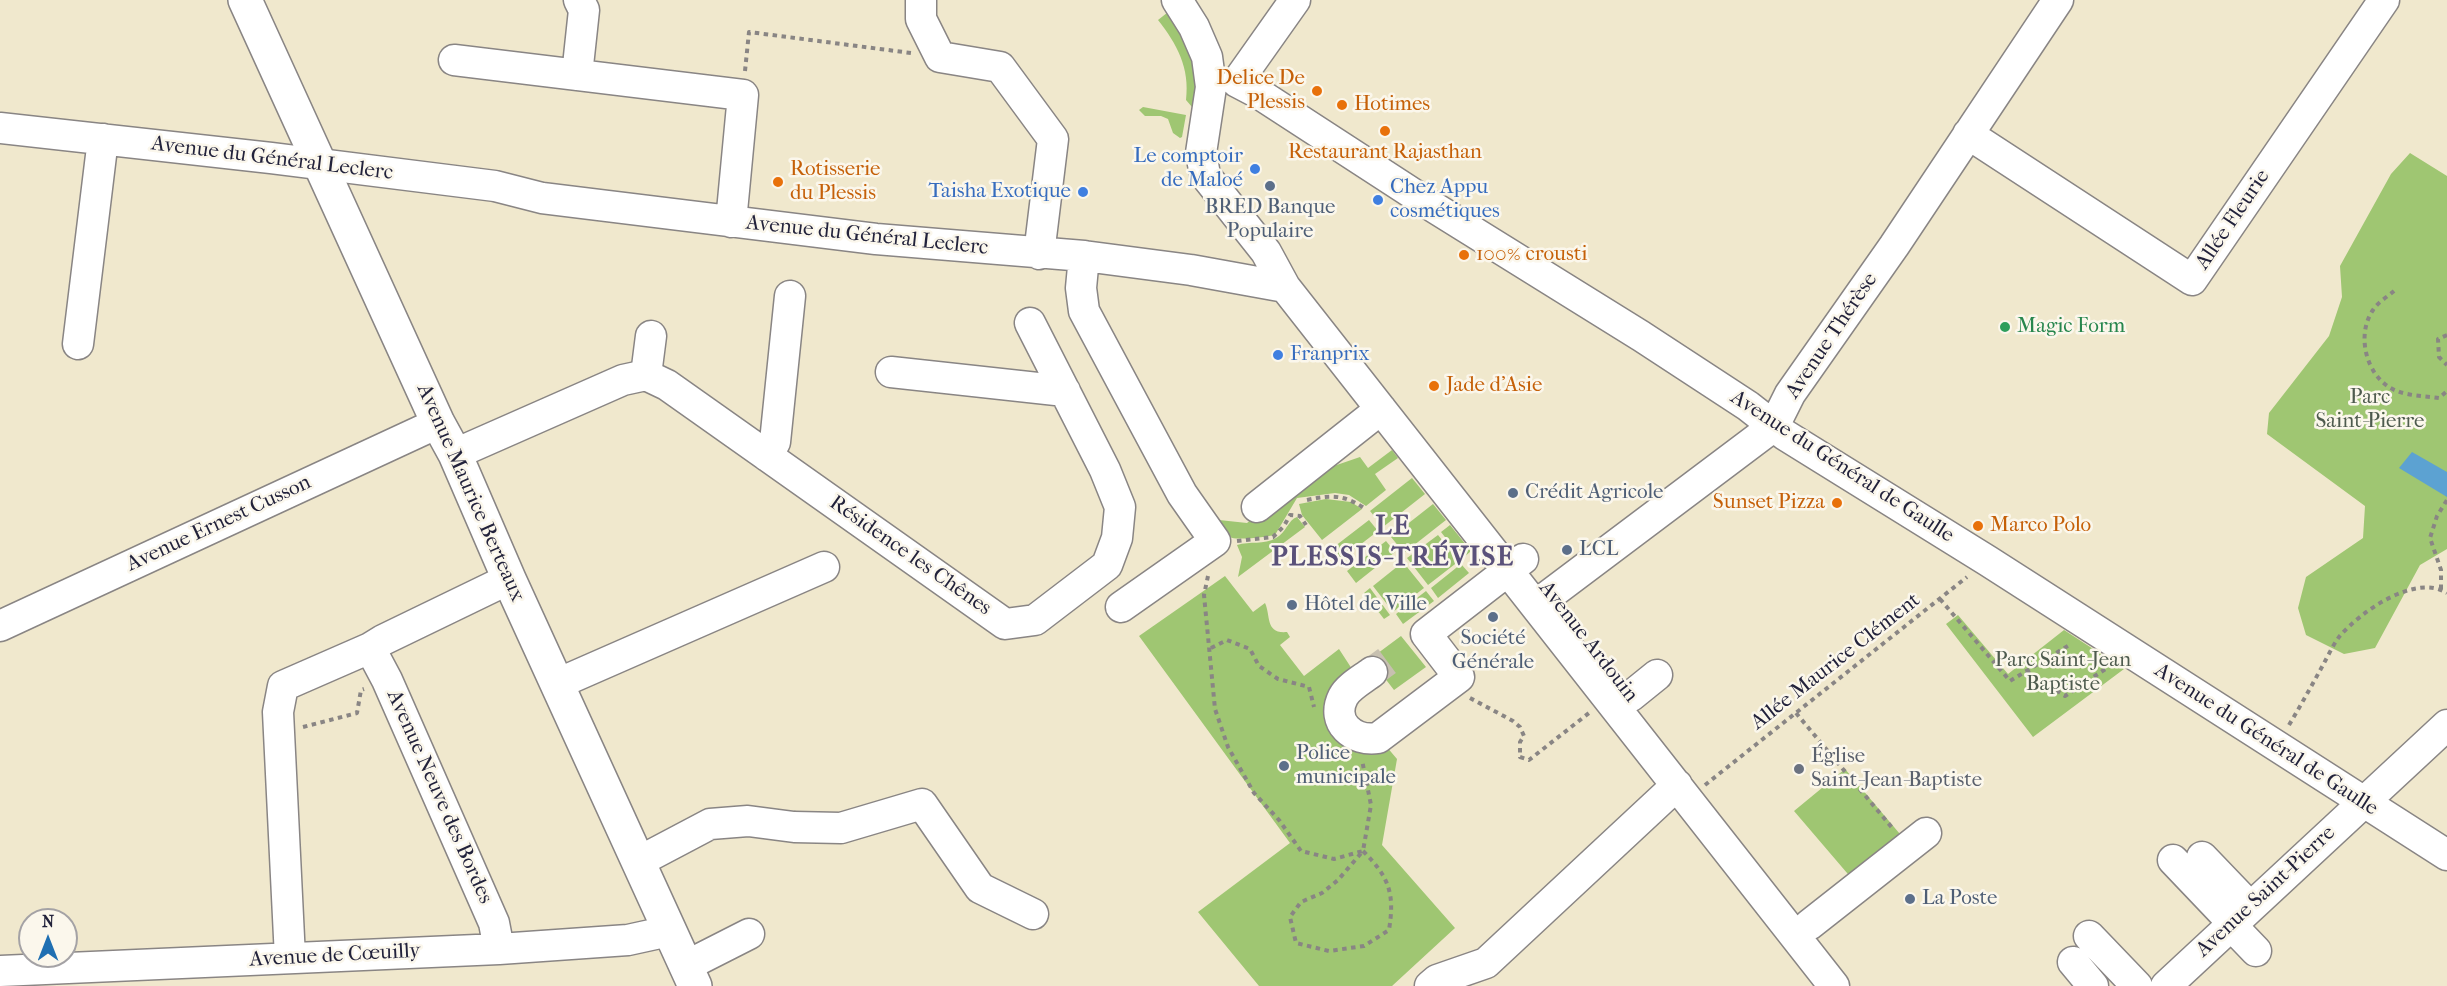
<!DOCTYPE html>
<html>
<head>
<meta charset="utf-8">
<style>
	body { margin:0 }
	#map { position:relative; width:2447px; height:986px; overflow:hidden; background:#f0e8cd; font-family:"IM FELL French Canon",serif }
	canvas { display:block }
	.north { position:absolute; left:18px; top:908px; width:60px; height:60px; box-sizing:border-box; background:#fbf7ec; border:2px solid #a4a2a5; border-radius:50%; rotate:0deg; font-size:16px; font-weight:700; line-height:24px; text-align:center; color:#22223b }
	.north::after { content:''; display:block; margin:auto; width:21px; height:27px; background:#1f6fb2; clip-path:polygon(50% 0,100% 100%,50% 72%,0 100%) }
</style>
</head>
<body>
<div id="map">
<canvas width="2447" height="986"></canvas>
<div class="north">N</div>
</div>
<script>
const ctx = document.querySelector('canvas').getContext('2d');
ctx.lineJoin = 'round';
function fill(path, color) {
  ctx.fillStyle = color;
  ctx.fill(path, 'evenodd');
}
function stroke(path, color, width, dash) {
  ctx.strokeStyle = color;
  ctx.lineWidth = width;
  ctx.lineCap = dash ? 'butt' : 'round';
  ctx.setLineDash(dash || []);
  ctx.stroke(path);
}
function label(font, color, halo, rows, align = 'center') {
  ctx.font = font + ' "IM FELL French Canon",serif';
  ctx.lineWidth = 5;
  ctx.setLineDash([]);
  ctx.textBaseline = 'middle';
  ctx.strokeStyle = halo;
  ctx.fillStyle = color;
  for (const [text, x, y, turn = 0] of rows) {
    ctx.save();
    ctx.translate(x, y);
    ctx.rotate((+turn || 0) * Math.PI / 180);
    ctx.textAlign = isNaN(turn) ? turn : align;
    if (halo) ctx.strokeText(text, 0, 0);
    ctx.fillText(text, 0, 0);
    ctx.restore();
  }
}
const green = new Path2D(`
	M1172,9L1191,37L1200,109L1192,107L1186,100C1190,68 1177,44 1158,20Z
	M1143,107L1186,115L1182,137L1180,138L1173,133L1168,119L1161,116H1145L1139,110Z
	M2410,153L2447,176V549L2420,565L2375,648L2344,654L2306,635L2298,608L2306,577L2363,538L2365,506L2267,434L2269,413L2329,336L2342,297L2340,266L2391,174Z
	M1392,450L1398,458L1375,474L1386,490L1366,506L1349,495L1335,493L1297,498L1275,535C1265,537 1232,542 1225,535C1222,532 1220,525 1218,521L1219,520L1247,523L1324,462L1328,468L1360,457L1368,468Z
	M1412,478L1425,494L1383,527L1370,511Z
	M1326,499L1351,502L1362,509L1322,540L1302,515L1299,504Z
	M1433,504L1446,520L1404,553L1391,537Z
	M1297,517L1305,527L1238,577L1242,557L1237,545C1250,541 1264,545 1276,538C1286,533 1288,520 1297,517Z
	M1369,520L1378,531L1339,561L1330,550Z
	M1450,525L1471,551L1462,559L1441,532Z
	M1438,535L1459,561L1428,585L1407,558Z
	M1386,541L1395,552L1356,583L1347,571Z
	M1403,562L1424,588L1393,612L1373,586Z
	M1461,564L1469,573L1438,598L1431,588Z
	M1225,576L1253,612L1265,603C1271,616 1265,634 1287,632L1290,637L1280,645L1304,676L1339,649L1352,669C1332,684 1315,702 1328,727C1330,732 1334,739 1339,742C1349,746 1375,745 1386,746L1397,759L1382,845L1455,928L1392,986H1259L1198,912L1290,843L1139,636Z
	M1370,588L1390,615L1384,619L1364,593Z
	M1426,591L1434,601L1403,624L1396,614Z
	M1958,615L2008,674L2064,630L2124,669L2033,737L1946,624Z
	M1401,636L1426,667L1394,690L1370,659Z
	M1845,769L1905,840L1853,880L1794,811Z`);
const water = new Path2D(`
	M2412,452L2447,472V497L2399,468Z`);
const minorTunnel = new Path2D(`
	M1372,672L1387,661`);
const path = new Path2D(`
	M745,71L749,32L911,53
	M2394,291C2387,297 2377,303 2373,310C2355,336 2367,380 2397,391C2409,396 2426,396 2439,398L2447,391
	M2447,335L2438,339L2439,357L2447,365
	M1307,500C1330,495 1343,494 1364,508
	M1237,541L1273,537L1284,526L1290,515L1300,516L1306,525
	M1208,576L1204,595L1215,709L1228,747L1254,793L1279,820L1301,851L1334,859L1363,851L1371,805L1362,760
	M2441,589V570L2430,538L2437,516L2447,500
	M1940,599L2010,681L2071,644
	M1211,648L1227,640L1250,649L1259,666L1278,679L1309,687L1314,707
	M2026,671L2065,696L2110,666
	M1470,698L1513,721L1520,727L1524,736L1520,742V757L1529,760L1589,713
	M1796,713L1894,830
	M2289,725C2301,705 2312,685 2323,665C2328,656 2333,645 2339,637C2360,612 2415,573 2447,593
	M303,727L357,713L361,690L364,689
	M1705,785L1967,577
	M1363,851C1389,877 1395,893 1389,930L1364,946L1329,951L1296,943L1290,917L1301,902L1322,893L1338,880Z`);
const minor = new Path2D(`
	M921,0V19L940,57L1000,67L1053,139L1039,254
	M1177,0L1194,27L1207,57L1211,87L1201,153L1205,175L1266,252L1285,287L1834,986
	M1295,0L1237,82L1258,93L1435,208L1641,336L1748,406L1785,435L1988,561L2447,855
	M454,60L743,95L731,222
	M577,75L584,10L579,0
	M0,128L271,158L495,186L542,198L876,239L1084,256L1191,270L1285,287
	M1968,134L2192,280L2384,0
	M1084,256L1081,288L1084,311L1182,494L1215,541L1121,607
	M78,344L103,139
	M891,372L1065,391
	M646,375L651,336
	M455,454L623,380L646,375L667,385L1005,624L1035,620L1107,565L1117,538L1120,507L1105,470L1030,323
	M767,456L775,442L790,296
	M1257,507L1381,409
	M1536,605L1774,426L1790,394L1894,246L2058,0
	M0,626L438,423
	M370,648L387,680L494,923L499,949
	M1372,672C1363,679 1348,687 1343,697C1330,723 1354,742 1378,738L1459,677L1426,634L1523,559
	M557,684L824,567
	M1631,696L1657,675
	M2202,857L2250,907
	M2173,860L2233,923
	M638,862L710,824L748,821L794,827L841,828L922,804L980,888L1033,914
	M1809,925L1926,833
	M2231,925L2256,951
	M2089,936L2137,986
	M290,958L278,712L283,686L370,648L383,640L509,579
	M2073,962L2093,986
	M686,966L749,934
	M0,971L499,949L628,940L669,931
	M1430,986L1437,980L1486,963L1677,785
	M2166,986L2447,725`);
const major = new Path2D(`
	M245,0L438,423L455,454L509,579L695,986`);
const markers = [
	[1317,91,6,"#e8710a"],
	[1342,105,6,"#e8710a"],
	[1385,131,6,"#e8710a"],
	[1255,169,6,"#3f7fe0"],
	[778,182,6,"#e8710a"],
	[1270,186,6,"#5c6f8a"],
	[1083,192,6,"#3f7fe0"],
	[1378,200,6,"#3f7fe0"],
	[1464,255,6,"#e8710a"],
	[2005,327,6,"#2e9e5b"],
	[1278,355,6,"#3f7fe0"],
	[1434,386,6,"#e8710a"],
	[1513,493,6,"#5c6f8a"],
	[1837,503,6,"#e8710a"],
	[1978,526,6,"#e8710a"],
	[1567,550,6,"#5c6f8a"],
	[1292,605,6,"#5c6f8a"],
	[1493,617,6,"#5c6f8a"],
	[1284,766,6,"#5c6f8a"],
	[1799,769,6,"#6b7280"],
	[1910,899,6,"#5c6f8a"]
];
const foodNames = [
	["Delice De",1305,79,"right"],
	["Plessis",1305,103,"right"],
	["Hotimes",1354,105],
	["Restaurant Rajasthan",1385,153,"center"],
	["Rotisserie",790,170],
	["du Plessis",790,194],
	["100% crousti",1476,255],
	["Jade d'Asie",1446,386],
	["Sunset Pizza",1825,503,"right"],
	["Marco Polo",1990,526]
];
const shopNames = [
	["Le comptoir",1243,157],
	["de Maloé",1243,181],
	["Chez Appu",1390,188,"left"],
	["cosmétiques",1390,212,"left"],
	["Taisha Exotique",1071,192],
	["Franprix",1290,355,"left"]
];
const streetNames = [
	["Avenue du Général Leclerc",272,159,7],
	["Allée Fleurie",2233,220,-56],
	["Avenue du Général Leclerc",867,236,6],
	["Avenue Thérèse",1832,336,-56],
	["Avenue du Général de Gaulle",1842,467,33],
	["Avenue Maurice Berteaux",470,493,66],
	["Avenue Ernest Cusson",219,524,-25],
	["Résidence les Chênes",910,556,35],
	["Avenue Ardouin",1588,642,52],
	["Allée Maurice Clément",1836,662,-38],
	["Avenue du Général de Gaulle",2266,740,33],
	["Avenue Neuve des Bordes",439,797,66],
	["Avenue Saint-Pierre",2266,892,-43],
	["Avenue de Cœuilly",335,956,-3]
];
const serviceNames = [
	["BRED Banque",1270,208,"center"],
	["Populaire",1270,232,"center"],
	["Crédit Agricole",1525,493],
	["LCL",1579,550],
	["Hôtel de Ville",1304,605],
	["Société",1493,639,"center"],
	["Générale",1493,663,"center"],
	["Police",1296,754],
	["municipale",1296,778],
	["La Poste",1922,899]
];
const leisureNames = [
	["Magic Form",2017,327]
];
const parkNames = [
	["Parc",2370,398],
	["Saint-Pierre",2370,422],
	["Parc Saint-Jean",2063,661],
	["Baptiste",2063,685]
];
const worshipNames = [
	["Église",1811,757],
	["Saint-Jean-Baptiste",1811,781]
];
const districtNames = [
	["LE",1393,527],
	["PLESSIS-TRÉVISE",1393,558]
];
fill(green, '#9fc672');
fill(water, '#5ca2d2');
stroke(minorTunnel, '#c7c0b0', 30, [30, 15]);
stroke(minor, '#898584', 33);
stroke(major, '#898584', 36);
stroke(path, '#898584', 4, [4.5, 4.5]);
stroke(minor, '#fff', 30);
stroke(major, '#fff', 33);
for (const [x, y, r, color] of markers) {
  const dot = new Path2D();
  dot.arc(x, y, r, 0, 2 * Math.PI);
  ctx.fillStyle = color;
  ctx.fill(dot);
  stroke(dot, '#fbf7ec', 2);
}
label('21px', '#c56008', '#fbf7ec', foodNames, 'left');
label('21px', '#366cbe', '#fbf7ec', shopNames, 'right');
label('21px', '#22223b', '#fbf7ec', streetNames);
label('21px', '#4e5e75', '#fbf7ec', serviceNames, 'left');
label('21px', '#27864d', '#fbf7ec', leisureNames, 'left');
label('21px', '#4e5b4e', '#fbf7ec', parkNames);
label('21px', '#5b616d', '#fbf7ec', worshipNames, 'left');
ctx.letterSpacing = '1.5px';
label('bold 27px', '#5a517a', '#fbf7ec', districtNames);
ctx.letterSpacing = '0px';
</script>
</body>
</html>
